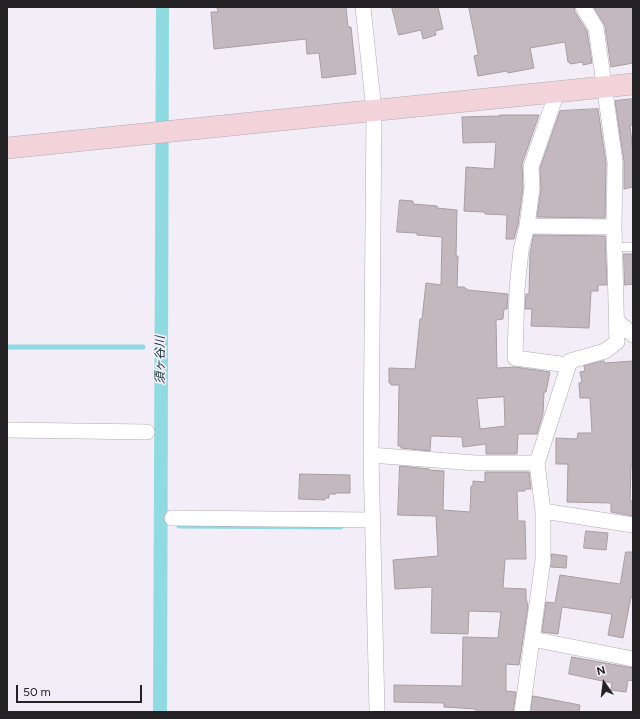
<!DOCTYPE html>
<html>
<head>
<meta charset="utf-8">
<style>
	body { margin:0 }
	#map { position:relative; width:640px; height:719px; overflow:hidden; background:#f2edf6; font-family:Figtree,sans-serif }
	canvas { display:block }
	.frame { position:absolute; inset:0; border:8px solid #242225; pointer-events:none }
	.north { position:absolute; left:584px; top:663px; width:40px; height:40px; -webkit-text-stroke:3px #f2edf6; paint-order:stroke; rotate:346deg; font-size:11px; font-weight:700; line-height:16px; text-align:center; color:#242225 }
	.north::after { content:''; display:block; margin:auto; width:14px; height:18px; background:#242225; clip-path:polygon(50% 0,100% 100%,50% 72%,0 100%) }
	.scale { position:absolute; left:16px; top:685px; width:126px; height:18px; box-sizing:border-box; border:2px solid #242225; border-top:0; padding-left:5px; font-size:12px; line-height:14px; white-space:nowrap; color:#242225; -webkit-text-stroke:3px #f2edf6; paint-order:stroke }
</style>
</head>
<body>
<div id="map">
<canvas width="640" height="719"></canvas>
<div class="frame"></div>
<div class="north">N</div>
<div class="scale">50 m</div>
</div>
<script>
const ctx = document.querySelector('canvas').getContext('2d');
ctx.lineJoin = 'round';
function fill(path, color) {
  ctx.fillStyle = color;
  ctx.fill(path, 'evenodd');
}
function stroke(path, color, width, dash) {
  ctx.strokeStyle = color;
  ctx.lineWidth = width;
  ctx.lineCap = dash ? 'butt' : 'round';
  ctx.setLineDash(dash || []);
  ctx.stroke(path);
}
function label(font, color, halo, rows, align = 'center') {
  ctx.font = font + ' Figtree,"Noto Sans JP",sans-serif';
  ctx.lineWidth = 3.5;
  ctx.setLineDash([]);
  ctx.textBaseline = 'middle';
  ctx.strokeStyle = halo;
  ctx.fillStyle = color;
  for (const [text, x, y, turn = 0] of rows) {
    ctx.save();
    ctx.translate(x, y);
    ctx.rotate((+turn || 0) * Math.PI / 180);
    ctx.textAlign = isNaN(turn) ? turn : align;
    if (halo) ctx.strokeText(text, 0, 0);
    ctx.fillText(text, 0, 0);
    ctx.restore();
  }
}
const water = new Path2D(`
	M156,7H169L167,712H153Z`);
const stream = new Path2D(`
	M7,347H143
	M179,526L341,527`);
const building = new Path2D(`
	M217,7H346L348,27H351L356,74L322,78L319,53L307,54L306,39L214,49L211,12H218Z
	M392,7H438L443,29L435,31L436,35L423,39L421,30L399,35Z
	M469,7H574L575,12L587,31L592,63L583,65V62L570,64V62H568L565,42L530,48L534,68L508,73L507,71L478,76L474,56L478,55Z
	M594,7H633V63L611,67L605,26Z
	M633,99V125H630L633,154V187L624,189V161L615,101Z
	M598,109L606,163L605,218L537,217L541,189L540,168L560,111Z
	M500,115H539L522,164L523,188L518,224L514,239H506L507,215L485,214V212L464,211L466,167L494,169L496,142L463,143L462,117L500,116Z
	M400,200L413,201V204L437,206V208L457,210L456,256H458L457,287H464L468,290L508,294L507,309H504L503,319L496,320L497,368L515,367L550,372L546,392H544L543,414L537,434H518L517,454H486V444L463,447L462,437L431,436L430,451L401,448V446H398L399,385H391V383H389V368L415,369L420,319H422L426,283L441,285L442,237L417,235V233L397,232ZM504,397L505,426L480,429L477,399Z
	M534,235L605,236L607,285H598V291H591L589,328L531,326L532,309H525L526,294H529L530,254Z
	M624,254H633V284L625,285Z
	M604,361L605,363L633,361V465H631L630,501H633V516L611,512V503L567,502L568,464H556V438L577,439L578,433H592L590,398H580L579,383L582,382L580,372L585,371L584,366Z
	M400,466L429,469V470L444,471L443,510L470,512L471,486H473V481L485,482V472H529L531,489H525V491H517L518,521H525L526,559H505L503,588L526,589V598L528,606L519,665L506,664V691L516,692L513,712H476V709L444,707V703L394,702V685L462,686L463,637L498,638L501,612L469,611L468,634L431,633L432,587L395,589L393,560L438,556L436,516L398,515Z
	M300,474L350,475V493H336V494H329V498H325V500L299,499Z
	M586,531L608,533L606,550L584,548Z
	M626,552H633V597H631L623,638L608,635L612,614L562,607L558,634L542,632L546,602L555,603L560,575L620,584Z
	M552,554L567,556L566,568L551,567Z
	M572,657L633,668V681L628,680L626,692L611,690L612,683L569,674Z
	M533,696L580,705L579,712H531Z`);
const lane = new Path2D(`
	M614,247H633`);
const street = new Path2D(`
	M363,7L374,111L371,455L377,712
	M557,92L531,167L532,188L527,226L521,250L517,289L515,358L568,365
	M527,226L614,227
	M616,320L633,335
	M7,430L147,432
	M371,455L475,463H537
	M543,511L633,525
	M172,518L373,520
	M532,639L633,659
	M522,712L543,560V511L537,463L570,361L605,351L617,342L614,227L615,162L596,28L583,7`);
const secondary = new Path2D(`
	M7,148L633,84`);
const waterNames = [
	["須ヶ谷川",160,360,-90]
];
fill(water, '#90dae1');
stroke(stream, '#90dae1', 5);
fill(building, '#c3b8bd');
stroke(building, '#a79da2', 1);
stroke(lane, '#b0abb4', 9);
stroke(street, '#b0abb4', 16);
stroke(secondary, '#b0abb4', 22);
stroke(lane, '#fff', 8);
stroke(street, '#fff', 15);
stroke(secondary, '#f3d3da', 21);
label('italic 12px', '#092f33', '#f2edf6', waterNames);
</script>
</body>
</html>
